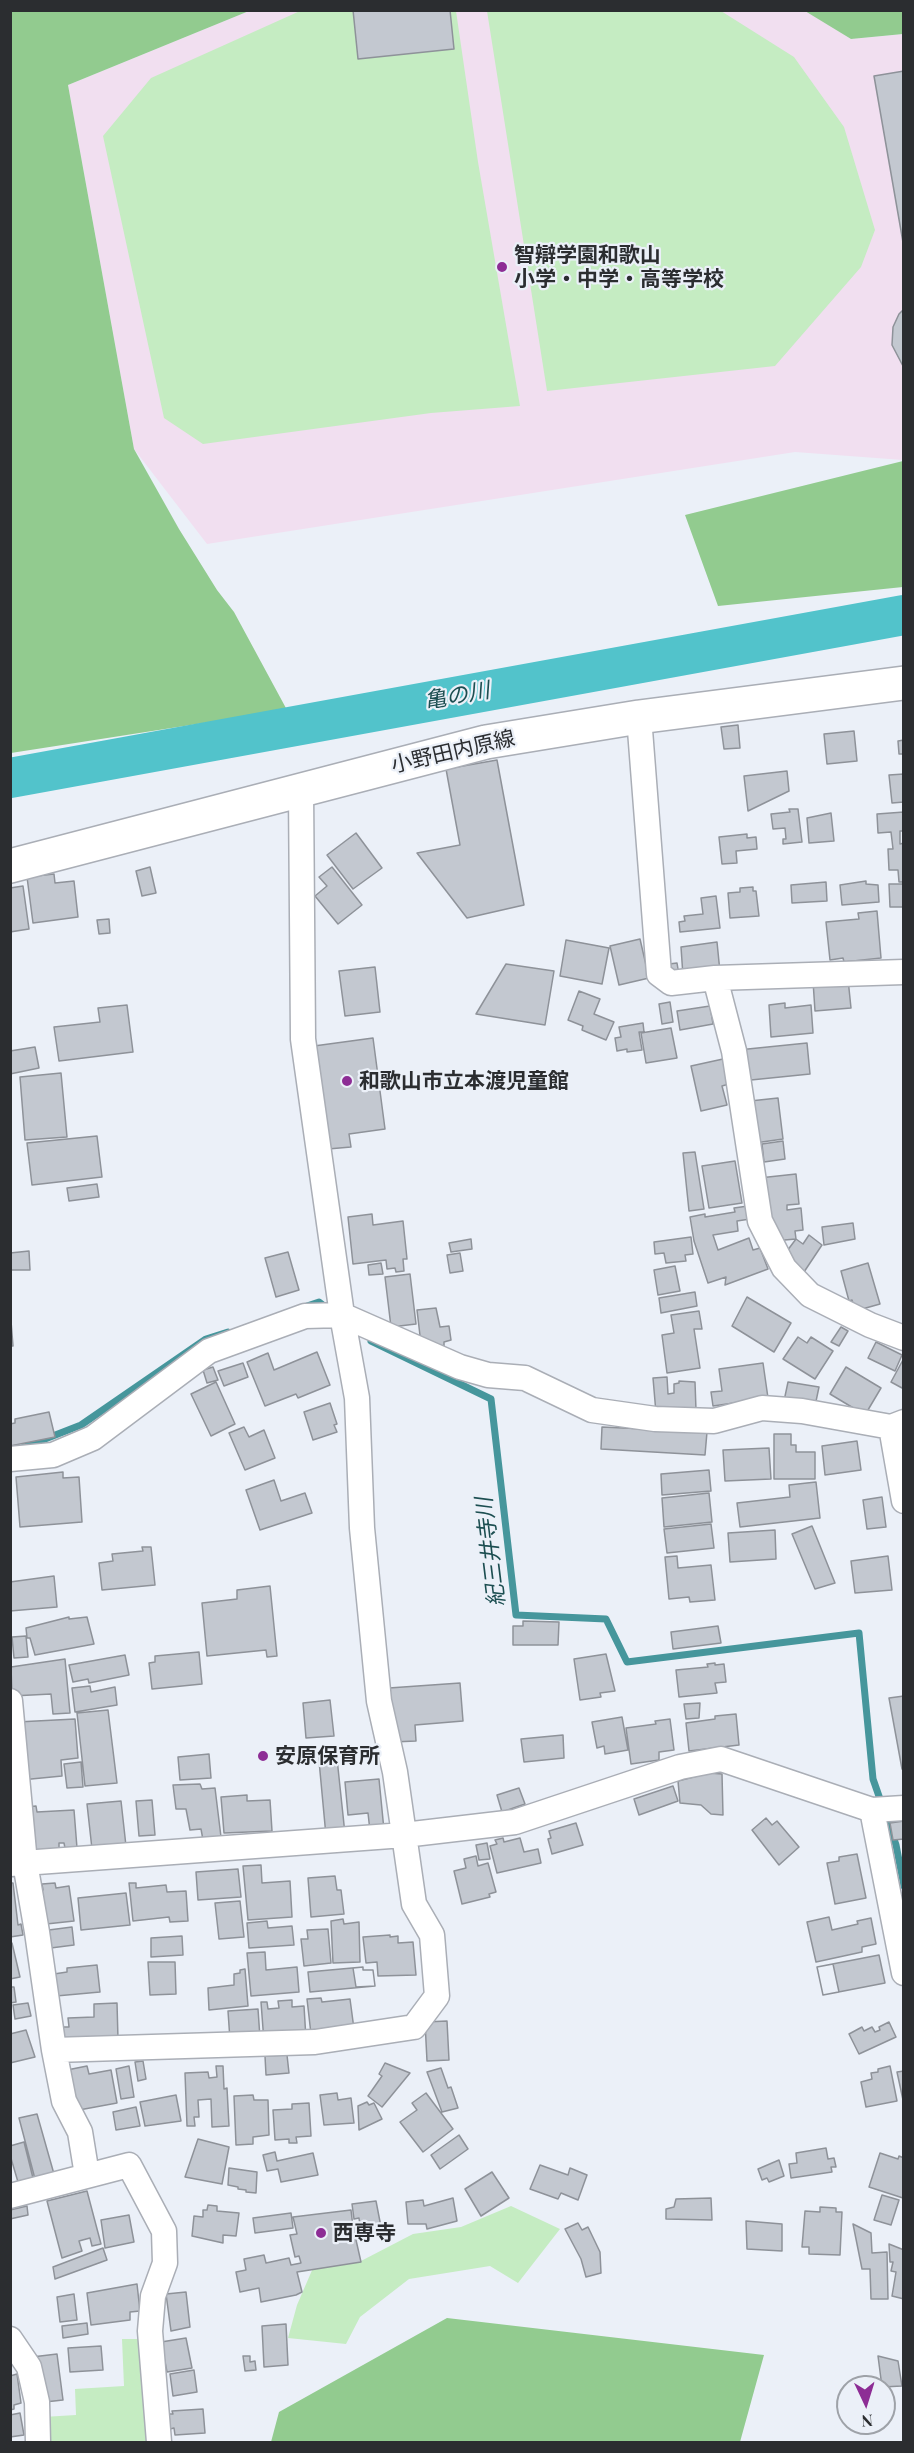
<!DOCTYPE html>
<html>
<head>
<meta charset="utf-8">
<style>
	body { margin:0 }
	#map { position:relative; width:914px; height:2453px; overflow:hidden; background:#ebf0f8; font-family:"Playfair Display",serif }
	canvas { display:block }
	.frame { position:absolute; inset:0; border:12px solid #2b2d30; pointer-events:none }
	.north { position:absolute; left:836px; top:2375px; width:60px; height:60px; box-sizing:border-box; background:#ebf0f8; border:2px solid #9ea2a8; border-radius:50%; rotate:176deg; font-size:16px; font-weight:700; line-height:24px; text-align:center; color:#2b2d30 }
	.north::after { content:''; display:block; margin:auto; width:21px; height:27px; background:#8d2d95; clip-path:polygon(50% 0,100% 100%,50% 72%,0 100%) }
</style>
</head>
<body>
<div id="map">
<canvas width="914" height="2453"></canvas>
<div class="frame"></div>
<div class="north">N</div>
</div>
<script>
const ctx = document.querySelector('canvas').getContext('2d');
ctx.lineJoin = 'round';
function fill(path, color) {
  ctx.fillStyle = color;
  ctx.fill(path, 'evenodd');
}
function stroke(path, color, width, dash) {
  ctx.strokeStyle = color;
  ctx.lineWidth = width;
  ctx.lineCap = dash ? 'butt' : 'round';
  ctx.setLineDash(dash || []);
  ctx.stroke(path);
}
function label(font, color, halo, rows, align = 'center') {
  ctx.font = font + ' "Playfair Display","Noto Sans JP",serif';
  ctx.lineWidth = 4.5;
  ctx.setLineDash([]);
  ctx.textBaseline = 'middle';
  ctx.strokeStyle = halo;
  ctx.fillStyle = color;
  for (const [text, x, y, turn = 0] of rows) {
    ctx.save();
    ctx.translate(x, y);
    ctx.rotate((+turn || 0) * Math.PI / 180);
    ctx.textAlign = isNaN(turn) ? turn : align;
    if (halo) ctx.strokeText(text, 0, 0);
    ctx.fillText(text, 0, 0);
    ctx.restore();
  }
}
const education = new Path2D(`
	M805,10L851,39L903,34V460L795,452L207,544L134,449L68,85L249,11Z`);
const green = new Path2D(`
	M300,11H456L478,162L520,406L431,413L203,444L164,418L103,136L151,78Z
	M487,11H721L794,57L844,127L875,230L861,267L775,366L547,391Z
	M511,2206L560,2229L518,2283L490,2266L409,2279L360,2317L346,2344L288,2338L297,2305L313,2268L361,2261L413,2234L461,2227Z
	M122,2339H140L147,2442H46L43,2417L76,2415L75,2389L124,2386Z`);
const forest = new Path2D(`
	M11,10L249,11L68,85L134,449L179,529L217,590L234,612L287,710L11,753Z
	M805,11H903V34L851,39Z
	M903,461V587L718,606L685,515Z
	M447,2318L764,2355L740,2442H271L279,2412Z`);
const stream = new Path2D(`
	M307,1306L319,1302L328,1309
	M371,1341L491,1399L516,1615L606,1619L627,1662L859,1633L873,1779L896,1845L904,1886
	M22,1448L81,1425L206,1339L228,1332`);
const river = new Path2D(`
	M10,778L904,615`);
const building = new Path2D(`
	M353,10H450L454,49L358,59Z
	M904,71V248L874,76Z
	M904,309V368L892,345L893,327L899,314Z
	M738,725L740,748L724,749L721,727Z
	M854,731L857,761L827,764L824,734Z
	M904,740V754H899L898,741Z
	M497,760L524,905L467,918L417,853L460,845L446,769Z
	M787,771L789,791L748,811L744,776Z
	M904,774V802L892,803L889,775Z
	M789,809H798L802,842L783,844V839H786L785,828L773,829L771,814L790,812Z
	M904,812V831H900V844L904,843V882H899L898,870H889L888,849H893L891,832L878,833L877,814Z
	M831,813L834,841L809,843L807,818Z
	M356,833L382,868L353,889L327,855Z
	M747,834V838L756,837L757,849L736,851L737,863L722,864L719,837Z
	M150,867L156,893L142,896L136,871Z
	M332,867L362,905L338,924L315,896L327,886L319,877Z
	M54,874L55,883L74,881L78,917L33,923L27,877Z
	M866,881V884L878,885L879,902L842,905L840,885Z
	M826,882L827,901L792,903L791,885Z
	M889,884H904V907H890Z
	M23,886L29,929L10,932V888Z
	M753,887V891H756L759,916L730,918L728,893L740,892V888Z
	M716,896L720,928L680,932L679,922L685,921L684,916L703,914L701,898Z
	M877,911L881,958L844,962L843,958L830,960L826,922L859,919L858,913Z
	M109,919L110,933L99,934L97,920Z
	M640,939L649,978L619,985L610,946Z
	M566,940L609,948L602,984L560,976Z
	M717,942L720,972L683,976L681,947Z
	M677,963L679,975L671,976L669,964Z
	M506,964L554,971L545,1025L476,1014Z
	M375,967L380,1012L345,1016L339,971Z
	M848,979L851,1008L815,1011L813,981Z
	M579,991L600,999L594,1014L614,1022L606,1040L582,1030L583,1026L568,1020Z
	M670,1002L673,1022L662,1024L659,1004Z
	M785,1003V1008L811,1005L813,1033L771,1037L769,1005Z
	M127,1005L133,1052L59,1061L54,1027L100,1022L98,1008Z
	M710,1006L713,1024L680,1030L677,1011Z
	M643,1023L644,1032H639L642,1050L627,1052V1049L617,1051L615,1038L621,1037L619,1027Z
	M671,1028L677,1058L646,1063L641,1033Z
	M373,1038L385,1129L349,1134L351,1147L328,1149L314,1046Z
	M807,1043L810,1074L741,1081L738,1050Z
	M35,1047L39,1068L10,1074V1051Z
	M723,1059L729,1084L722,1086L727,1105L701,1111L691,1066Z
	M61,1073L67,1137L25,1140L20,1077Z
	M778,1098L783,1139L755,1143L750,1101Z
	M97,1136L102,1177L32,1185L27,1143Z
	M783,1141L785,1159L764,1162L762,1144Z
	M695,1152L704,1209L689,1211L683,1153Z
	M735,1161L742,1203L709,1208L702,1166Z
	M796,1174L799,1204L787,1205V1210L801,1208L803,1230L795,1231L796,1239L773,1241L759,1178Z
	M97,1184L99,1197L69,1201L67,1188Z
	M748,1206L750,1219L737,1221L738,1231L713,1235L718,1250L749,1238L753,1250L760,1248L768,1269L725,1285L726,1277L708,1283L694,1241L690,1217L705,1214V1217L735,1212L734,1208Z
	M372,1214L373,1225L403,1221L407,1259H403L404,1271L396,1272L395,1268L387,1269L386,1260L353,1264L348,1217Z
	M853,1223L855,1239L824,1245L822,1227Z
	M809,1235L822,1245L802,1275L781,1259L796,1239L803,1244Z
	M691,1237L693,1254L685,1255L686,1261L666,1263L664,1253L655,1254L654,1242Z
	M471,1239L472,1249L451,1252L449,1243Z
	M29,1251L30,1270H10V1253Z
	M288,1252L299,1290L276,1297L265,1258Z
	M460,1253L463,1271L450,1273L447,1255Z
	M381,1263L383,1274L369,1275L368,1265Z
	M868,1263L880,1304L855,1311L852,1300L849,1301L841,1271Z
	M675,1266L680,1291L658,1295L654,1270Z
	M410,1274L416,1324L391,1327L385,1277Z
	M695,1292L697,1306L661,1313L659,1298Z
	M747,1297L791,1323L774,1352L732,1326Z
	M436,1308L440,1327L449,1326L451,1340L444,1342V1349L421,1344L417,1310Z
	M699,1311L702,1329H694L700,1368L667,1373L662,1335L674,1333L671,1315Z
	M11,1321L13,1346H10V1321Z
	M841,1327L848,1331L839,1346L831,1342Z
	M798,1337L807,1343L811,1337L833,1351L815,1379L783,1359Z
	M876,1342L902,1355L895,1371L868,1358Z
	M317,1352L330,1385L298,1398L296,1394L265,1406L247,1362L268,1353L274,1370Z
	M904,1358V1384L902,1388L891,1382Z
	M243,1363L248,1377L224,1386L218,1371Z
	M763,1363L768,1398L713,1406L711,1392L722,1391L719,1369Z
	M213,1367L218,1380L207,1383L203,1370Z
	M846,1367L881,1388L865,1415L830,1394Z
	M667,1377L668,1394L674,1393V1384L679,1383V1381L695,1382L696,1410L656,1413L653,1378Z
	M216,1382L235,1424L211,1436L191,1394Z
	M788,1382L819,1387L815,1406L784,1401Z
	M330,1403L337,1424L334,1425L337,1432L313,1440L304,1412Z
	M49,1412L55,1437L10,1446V1424L15,1423V1419Z
	M244,1427L249,1437L264,1430L275,1458L245,1470L229,1433Z
	M602,1427L707,1432L705,1455L601,1449Z
	M774,1434H791V1445H796V1452H815V1479H774Z
	M857,1441L861,1470L825,1475L822,1446Z
	M769,1448L771,1479L725,1481L723,1450Z
	M709,1470L711,1491L662,1495L661,1474Z
	M63,1472V1478L79,1477L82,1522L20,1527L16,1477Z
	M274,1480L281,1501L305,1493L312,1513L260,1530L246,1490Z
	M816,1482L820,1518L740,1527L737,1503L790,1497L789,1485Z
	M709,1493L712,1522L664,1527L662,1498Z
	M882,1497L886,1527L867,1529L863,1500Z
	M711,1524L714,1548L667,1553L664,1529Z
	M812,1526L835,1583L815,1589L792,1534Z
	M775,1530L776,1559L730,1562L728,1533Z
	M142,1547H151L155,1585L102,1590L99,1563L113,1561L112,1554L143,1551Z
	M677,1556L678,1568L711,1565L715,1600L690,1602L689,1597L669,1599L665,1557Z
	M888,1556L892,1590L855,1593L851,1561Z
	M54,1576L57,1607L10,1611V1582Z
	M270,1586L277,1656L267,1657L266,1650L207,1656L202,1603L237,1599V1590Z
	M69,1617V1619L87,1617L94,1644L35,1655L30,1638H27L26,1628Z
	M523,1621L559,1622L558,1645H513V1626H523Z
	M718,1626L721,1643L673,1649L671,1632Z
	M26,1636L28,1657L14,1658L12,1637Z
	M199,1652L202,1684L152,1689L149,1663L155,1662V1656Z
	M606,1654L615,1691L600,1693L601,1697L580,1700L574,1659Z
	M125,1655L129,1675L89,1683L88,1679L73,1682L69,1665Z
	M65,1659L70,1713L53,1714L51,1694L12,1696L11,1667Z
	M715,1663V1665L724,1664L726,1682L715,1683L717,1693L679,1697L676,1670L708,1667L707,1664Z
	M460,1683L463,1721L415,1725L416,1741L393,1742L389,1688Z
	M90,1686L91,1692L115,1687L117,1705L75,1712L72,1688Z
	M904,1696V1769H902L889,1698Z
	M330,1700L334,1736L306,1738L303,1703Z
	M700,1703L699,1718L686,1719L684,1704Z
	M108,1710L117,1783L85,1786L77,1713Z
	M736,1714L739,1745L689,1751L686,1723L715,1719V1716Z
	M622,1717L628,1750L605,1754L604,1746L597,1748L592,1722Z
	M75,1719L78,1758L61,1760L62,1776L21,1780L17,1722Z
	M670,1719L674,1750L659,1752V1760L631,1764L626,1728L656,1724L655,1721Z
	M563,1735L564,1758L524,1762L521,1739Z
	M336,1749L345,1834L326,1836L318,1750Z
	M209,1754L211,1778L180,1780L178,1757Z
	M81,1762L83,1787L67,1788L64,1764Z
	M709,1773L722,1774L723,1815L711,1814L701,1805L680,1803L678,1781Z
	M379,1779L384,1830L370,1831L368,1813L348,1815L345,1782Z
	M200,1784L202,1789L215,1788L221,1837L203,1840L201,1829L190,1830L186,1809H176L173,1785Z
	M673,1786L678,1801L639,1815L634,1799Z
	M519,1788L525,1804L502,1812L497,1795Z
	M247,1795V1801L270,1800L272,1831L224,1833L221,1797Z
	M152,1800L155,1835L139,1836L136,1801Z
	M121,1801L126,1846L92,1849L87,1804Z
	M36,1806L37,1812L74,1810L77,1848H65L64,1843H59V1849L35,1851L17,1808Z
	M766,1818L772,1825L777,1821L799,1847L779,1865L752,1830Z
	M904,1821V1839L893,1840L890,1823Z
	M576,1823L583,1845L552,1854L548,1839L551,1838L549,1831Z
	M503,1838L504,1842L520,1838L524,1852L538,1849L541,1863L497,1873L490,1846L497,1844L495,1840Z
	M487,1843L490,1859L479,1860L476,1845Z
	M857,1854L866,1898L835,1904L827,1863L839,1861V1857Z
	M476,1856L478,1866L488,1863L496,1892L489,1894L490,1897L462,1904L454,1871L466,1868L464,1859Z
	M261,1865L262,1883L290,1881L292,1917L248,1920L243,1866Z
	M238,1869L241,1897L198,1900L196,1872Z
	M335,1876L337,1890H341L344,1914L311,1917L308,1878Z
	M10,1883H13L18,1925L21,1924L23,1935L10,1937Z
	M55,1883L56,1888L69,1886L74,1921L37,1925L32,1891L43,1890L42,1884Z
	M129,1883H136V1888L166,1885L167,1892L186,1891L188,1921L170,1922L169,1917L133,1921Z
	M126,1893L130,1925L81,1930L78,1898Z
	M240,1901L244,1937L219,1939L215,1903Z
	M829,1917L832,1930L858,1924L857,1921L871,1918L876,1944L862,1947V1952L816,1962L807,1922Z
	M343,1919L344,1924L359,1922L360,1962L333,1963L331,1921Z
	M267,1921L268,1928L292,1926L294,1945L249,1948L247,1923Z
	M72,1927L74,1945L43,1949L41,1931Z
	M328,1929L331,1963L304,1966L301,1939H308L307,1930Z
	M390,1935V1937L398,1936V1943L413,1942L416,1975L378,1976L377,1962L366,1963L363,1937Z
	M182,1936L183,1955L151,1957V1938Z
	M12,1943L20,1977L10,1979V1944Z
	M265,1952L266,1970L297,1967L299,1992L251,1996L247,1953Z
	M879,1955L885,1983L823,1995L817,1967Z
	M148,1962H175L176,1994L150,1995Z
	M833,1964L839,1992L823,1995L817,1967Z
	M97,1965L100,1992L56,1996L54,1974L67,1972V1968Z
	M363,1967V1970H373L375,1986L310,1992L308,1972Z
	M363,1967V1970H373L375,1986L356,1987L353,1968Z
	M245,1969L248,2006L209,2010L208,1988L234,1985V1974L240,1973V1970Z
	M10,1987H14L16,2002L10,2003Z
	M321,1998L322,2002L350,1999L354,2029L311,2034L307,1999Z
	M292,2000V2007L304,2006L306,2039L264,2042L261,2002H267L268,2009L279,2008L278,2001Z
	M28,2003L31,2016L15,2019L13,2005Z
	M117,2003L118,2039L63,2041V2027H69L68,2018L94,2017V2004Z
	M258,2009L260,2038L230,2040L228,2011Z
	M447,2021L449,2060L427,2061L425,2022Z
	M889,2022L896,2037L859,2054L849,2034L862,2027L864,2031L872,2027L875,2032L880,2030L879,2027Z
	M26,2030L35,2057L10,2063V2034Z
	M287,2055L289,2073L266,2075L265,2056Z
	M143,2061L146,2079L138,2081L135,2062Z
	M385,2063L410,2073L382,2107L368,2096L382,2076L379,2074Z
	M87,2066L89,2074L111,2070L117,2103L79,2110L62,2071Z
	M129,2066L134,2097L121,2099L116,2069Z
	M216,2066H223L224,2089L227,2088L229,2126L212,2127L211,2099L198,2100L199,2117H194L195,2126H187L185,2073L208,2072L209,2078L217,2077Z
	M890,2066L897,2101L866,2107L861,2082L872,2079L871,2073L878,2072V2069Z
	M441,2068L448,2088L451,2087L458,2108L442,2112L427,2072Z
	M904,2071V2100H903L897,2072Z
	M337,2093L338,2100L351,2098L354,2123L324,2125L320,2095Z
	M426,2093L453,2129L423,2152L400,2122L417,2110L412,2103Z
	M176,2095L181,2121L145,2126L140,2102Z
	M253,2095L254,2100H268L269,2135L253,2137V2144L236,2145L234,2096Z
	M367,2102L369,2105L374,2103L382,2119L359,2130L358,2106Z
	M309,2103L311,2136L296,2137L297,2143H289V2139L275,2140L273,2110L292,2109V2104Z
	M136,2107L140,2126L116,2130L113,2112Z
	M37,2114L54,2174L35,2179L19,2118Z
	M459,2135L468,2149L440,2169L431,2155Z
	M198,2139L229,2147L222,2184L185,2177Z
	M24,2142L33,2178L18,2182L10,2155V2146Z
	M826,2148L828,2159L834,2158L836,2167H831L832,2172L791,2178L789,2164L797,2163L796,2153Z
	M275,2152L277,2161L313,2153L318,2175L281,2182L278,2169L267,2171L263,2155Z
	M880,2153L898,2159L899,2156L904,2158L903,2198L869,2187Z
	M779,2160L784,2176L769,2182L767,2178L762,2180L758,2169Z
	M540,2165L568,2175L570,2168L587,2175L578,2200L561,2193L558,2199L530,2189Z
	M229,2168L257,2172L256,2193L246,2192V2190L238,2189V2187L228,2185Z
	M492,2172L509,2198L481,2216L465,2189Z
	M87,2191L101,2244L92,2246L90,2238L79,2241L82,2251L62,2258L47,2201Z
	M882,2195L899,2200L891,2225L874,2220Z
	M453,2198L457,2221L427,2229L426,2224H408L406,2202L423,2200L424,2206Z
	M711,2198L712,2220L666,2219V2209L674,2207L676,2199Z
	M376,2201L382,2232L356,2240L361,2262L297,2272L302,2292L296,2295L261,2302L259,2288L240,2292L236,2272L246,2270L244,2259L264,2255L266,2263L289,2258L291,2265L301,2263L299,2256L295,2257L290,2235L297,2234L293,2217L351,2210L353,2227L360,2226L359,2218L354,2219L352,2204Z
	M208,2205L217,2206V2211L239,2213L236,2236L223,2235V2243L192,2236L194,2216L203,2217V2210H207Z
	M27,2206L28,2215L10,2219V2210Z
	M820,2207L836,2208V2212H842L840,2255L809,2254V2247H802L805,2211L820,2212Z
	M291,2213L293,2228L255,2233L253,2218Z
	M129,2215L134,2242L105,2248L101,2220Z
	M746,2221L782,2224V2251L747,2249Z
	M578,2223L582,2230L588,2227L600,2252L601,2273L586,2277L581,2259L565,2229Z
	M853,2224L871,2233L872,2253L887,2252L888,2299H871L870,2269H862Z
	M889,2244L904,2250V2299L892,2296L896,2272L891,2271L893,2262H890Z
	M103,2248L107,2260L55,2279L53,2267Z
	M137,2284L140,2311L130,2312V2320L91,2325L87,2293Z
	M186,2292L190,2327L171,2331L166,2294Z
	M74,2294L77,2320L60,2322L57,2297Z
	M87,2323L88,2334L63,2338L62,2326Z
	M286,2324L288,2365L264,2367L262,2326Z
	M186,2338L192,2368L167,2372L161,2342Z
	M101,2346L103,2370L70,2372L68,2348Z
	M57,2354L63,2400L45,2402L32,2357Z
	M243,2356H250V2362L255,2361L256,2370L245,2371Z
	M878,2356L898,2361L902,2386L882,2387Z
	M194,2370L197,2392L173,2396L170,2374Z
	M17,2374L21,2403L14,2405V2409L10,2410V2376Z
	M203,2409L205,2433L175,2435L174,2428L170,2429L169,2414H173L172,2411Z
	M20,2413L24,2435L10,2437V2415Z`);
const street = new Path2D(`
	M639,717L659,974L671,983L715,978L904,972
	M715,978L734,1051L760,1221L784,1268L810,1295L870,1325L904,1338
	M891,1427L904,1501
	M10,1459L53,1455L93,1438L209,1351L305,1316L342,1315L460,1367L488,1375L525,1378L592,1410L655,1419L714,1421L762,1408L802,1411L891,1427L904,1422
	M10,1701L25,1863L37,1932L54,2050L64,2101L80,2132L87,2175
	M872,1810L904,1973
	M10,1864L404,1835L515,1822L680,1767L721,1759L872,1810L904,1808
	M54,2050L315,2042L414,2027L437,1996L432,1935L414,1904L395,1772L379,1701L362,1528L357,1398L342,1315L303,1039L301,790
	M10,2196L129,2165L164,2231L165,2263L153,2296L150,2331L159,2442
	M10,2339L29,2367L37,2402L38,2442`);
const secondary = new Path2D(`
	M10,866L486,742L639,717L904,683`);
const markers = [
	[502,267,6,"#8d2d95"],
	[347,1081,6,"#8d2d95"],
	[263,1756,6,"#8d2d95"],
	[321,2233,6,"#8d2d95"]
];
const poiNames = [
	["智辯学園和歌山",514,255],
	["小学・中学・高等学校",514,279],
	["和歌山市立本渡児童館",359,1081],
	["安原保育所",275,1756],
	["西専寺",333,2233]
];
const streetNames = [
	["小野田内原線",453,752,-13]
];
const waterNames = [
	["亀の川",457,696,-10],
	["紀三井寺川",491,1552,-97]
];
fill(education, '#f1dff0');
fill(green, '#c5ecc2');
fill(forest, '#92cb8f');
stroke(stream, '#46969c', 7);
stroke(river, '#52c3cb', 40);
fill(building, '#c3c8d0');
stroke(building, '#8e9299', 1.5);
stroke(street, '#aaaeb6', 27);
stroke(secondary, '#aaaeb6', 36);
stroke(street, '#fff', 24);
stroke(secondary, '#fff', 33);
for (const [x, y, r, color] of markers) {
  const dot = new Path2D();
  dot.arc(x, y, r, 0, 2 * Math.PI);
  ctx.fillStyle = color;
  ctx.fill(dot);
  stroke(dot, '#ebf0f8', 2);
}
label('bold 21px', '#2b2d30', '#ebf0f8', poiNames, 'left');
label('21px', '#2b2d30', '#ebf0f8', streetNames);
label('italic 22px', '#1c4e51', '#ebf0f8', waterNames);
</script>
</body>
</html>
